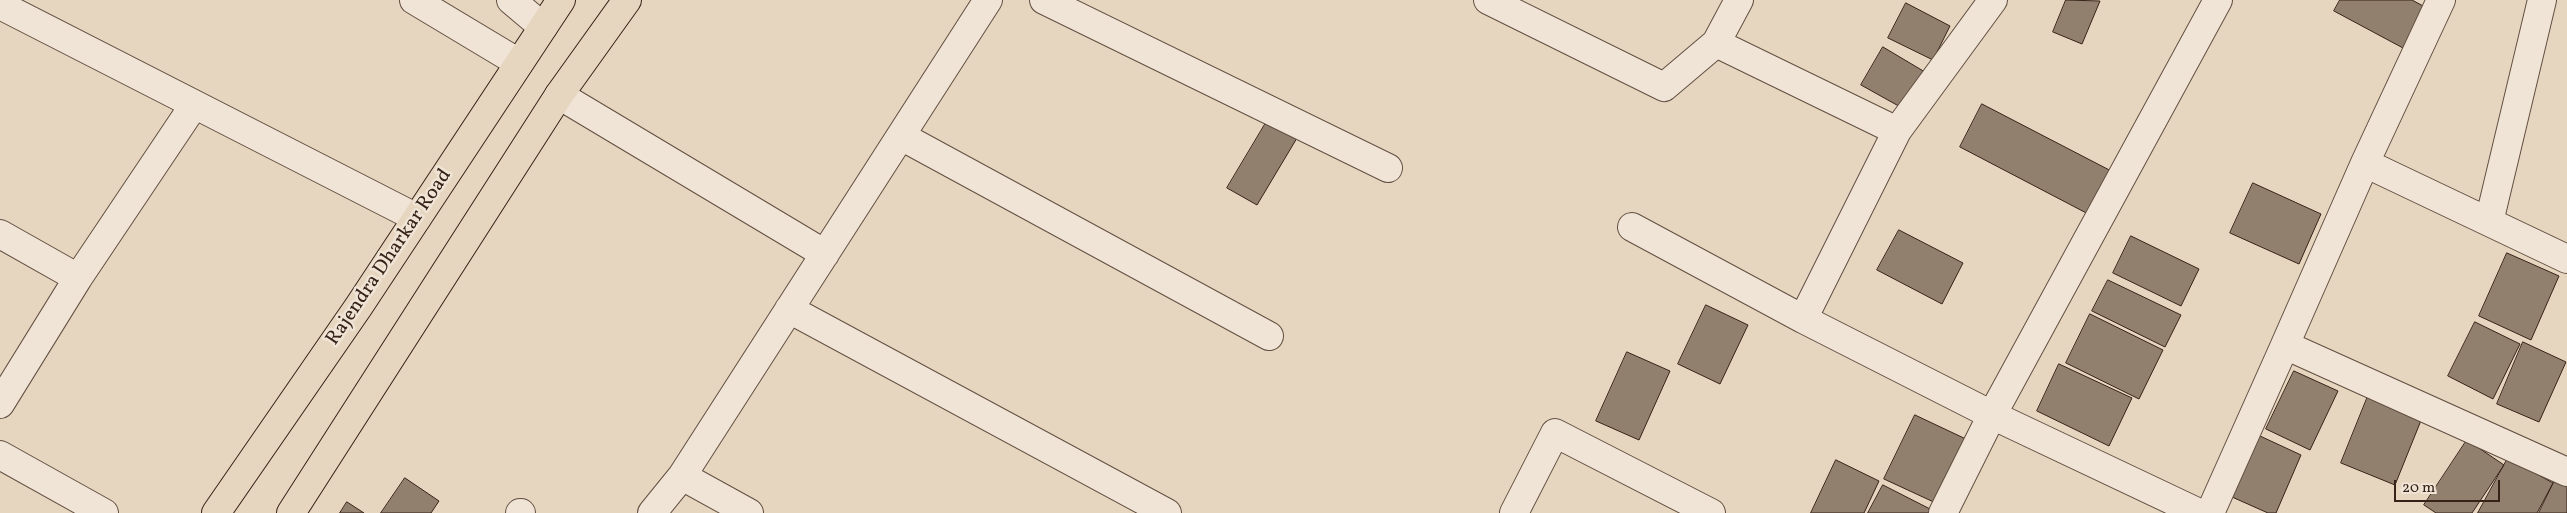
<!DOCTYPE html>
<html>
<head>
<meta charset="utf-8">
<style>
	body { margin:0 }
	#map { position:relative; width:2567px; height:513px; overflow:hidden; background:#e7d6bf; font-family:Vollkorn,serif }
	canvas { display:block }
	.scale { position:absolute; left:2394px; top:480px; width:106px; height:22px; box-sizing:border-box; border:2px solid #362218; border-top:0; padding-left:6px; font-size:15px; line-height:18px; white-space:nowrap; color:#362218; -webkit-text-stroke:4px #efe4d5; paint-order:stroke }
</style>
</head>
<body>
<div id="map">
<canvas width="2567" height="513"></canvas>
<div class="scale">20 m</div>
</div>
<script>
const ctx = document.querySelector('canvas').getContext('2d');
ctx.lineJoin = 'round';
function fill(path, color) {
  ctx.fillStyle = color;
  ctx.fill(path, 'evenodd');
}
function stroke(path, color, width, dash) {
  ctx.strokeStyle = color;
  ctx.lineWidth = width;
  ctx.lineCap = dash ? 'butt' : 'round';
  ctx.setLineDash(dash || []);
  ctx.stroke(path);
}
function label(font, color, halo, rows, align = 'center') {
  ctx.font = font + ' Vollkorn,serif';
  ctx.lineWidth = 5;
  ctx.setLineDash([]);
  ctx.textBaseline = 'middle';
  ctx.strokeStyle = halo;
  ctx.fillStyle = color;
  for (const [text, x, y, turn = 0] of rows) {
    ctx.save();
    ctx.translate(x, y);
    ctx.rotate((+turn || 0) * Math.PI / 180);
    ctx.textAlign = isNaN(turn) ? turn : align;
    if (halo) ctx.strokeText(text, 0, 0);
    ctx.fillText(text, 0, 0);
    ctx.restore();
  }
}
const building = new Path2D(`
	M2066,0L2100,1L2082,44L2053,32Z
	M2340,0H2412L2425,7L2403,48L2334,11Z
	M1906,3L1950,26L1933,60L1888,38Z
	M1883,47L1925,72L1904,109L1861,85Z
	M1982,104L2117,174L2094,217L1960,147Z
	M1267,121L1297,138L1257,205L1227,188Z
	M2253,183L2321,214L2299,264L2230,233Z
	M1899,230L1963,263L1942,304L1877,270Z
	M2131,236L2199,269L2181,306L2113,273Z
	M2507,253L2559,276L2531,340L2479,316Z
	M2108,280L2181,315L2165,347L2092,311Z
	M1706,305L1748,325L1720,384L1678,364Z
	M2090,314L2163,350L2139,399L2066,363Z
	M2475,322L2520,344L2493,399L2448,376Z
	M2523,342L2566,362L2539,422L2497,404Z
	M1627,352L1670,371L1639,440L1596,421Z
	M2059,364L2132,398L2109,446L2037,411Z
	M2294,371L2338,391L2310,450L2266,429Z
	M2368,396L2422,418L2395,485L2341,463Z
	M1915,415L1968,440L1938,504L1884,479Z
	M2260,436L2301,455L2276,513H2268L2232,497Z
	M2467,440L2504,465L2472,513H2436L2424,505Z
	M2508,458L2553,483L2537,513H2478Z
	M1836,460L1879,481L1864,513H1811Z
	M2557,476L2567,481V513H2539Z
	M405,478L439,501L431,513H381Z
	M1883,485L1934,511L1933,513H1868Z
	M347,502L364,513H340Z`);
const minor = new Path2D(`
	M414,0L519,63
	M511,0L543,27
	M1044,0L1388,168
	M1488,0L1664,87L1716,43L1897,131
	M2441,0L2365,163L2567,259
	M0,5L417,218
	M1716,43L1739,0
	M559,95L825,254
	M901,136L1269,336
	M2489,222L2542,0
	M1632,227L1803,319L1992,415L2199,513
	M0,234L78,278
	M789,309L1167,513
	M1803,319L1897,131L1993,0
	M2285,345L2365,163
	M0,404L78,278L194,105
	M0,455L104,513
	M682,476L988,0
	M520,513H521
	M652,513L682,476L749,513
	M1514,513L1555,433L1711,513
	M1943,513L1992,415L2218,0
	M2210,513L2285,345L2567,472`);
const major = new Path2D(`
	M216,513L359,306L561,0
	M291,513L559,95L627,0`);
const streetNames = [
	["Rajendra Dharkar Road",390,258,-56]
];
fill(building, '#92806f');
stroke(building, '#362218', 1);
stroke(minor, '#624f42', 30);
stroke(major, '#362218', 30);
stroke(minor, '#efe4d5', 28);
stroke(major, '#e7d6bf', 28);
label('20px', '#362218', '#efe4d5', streetNames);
</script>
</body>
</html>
